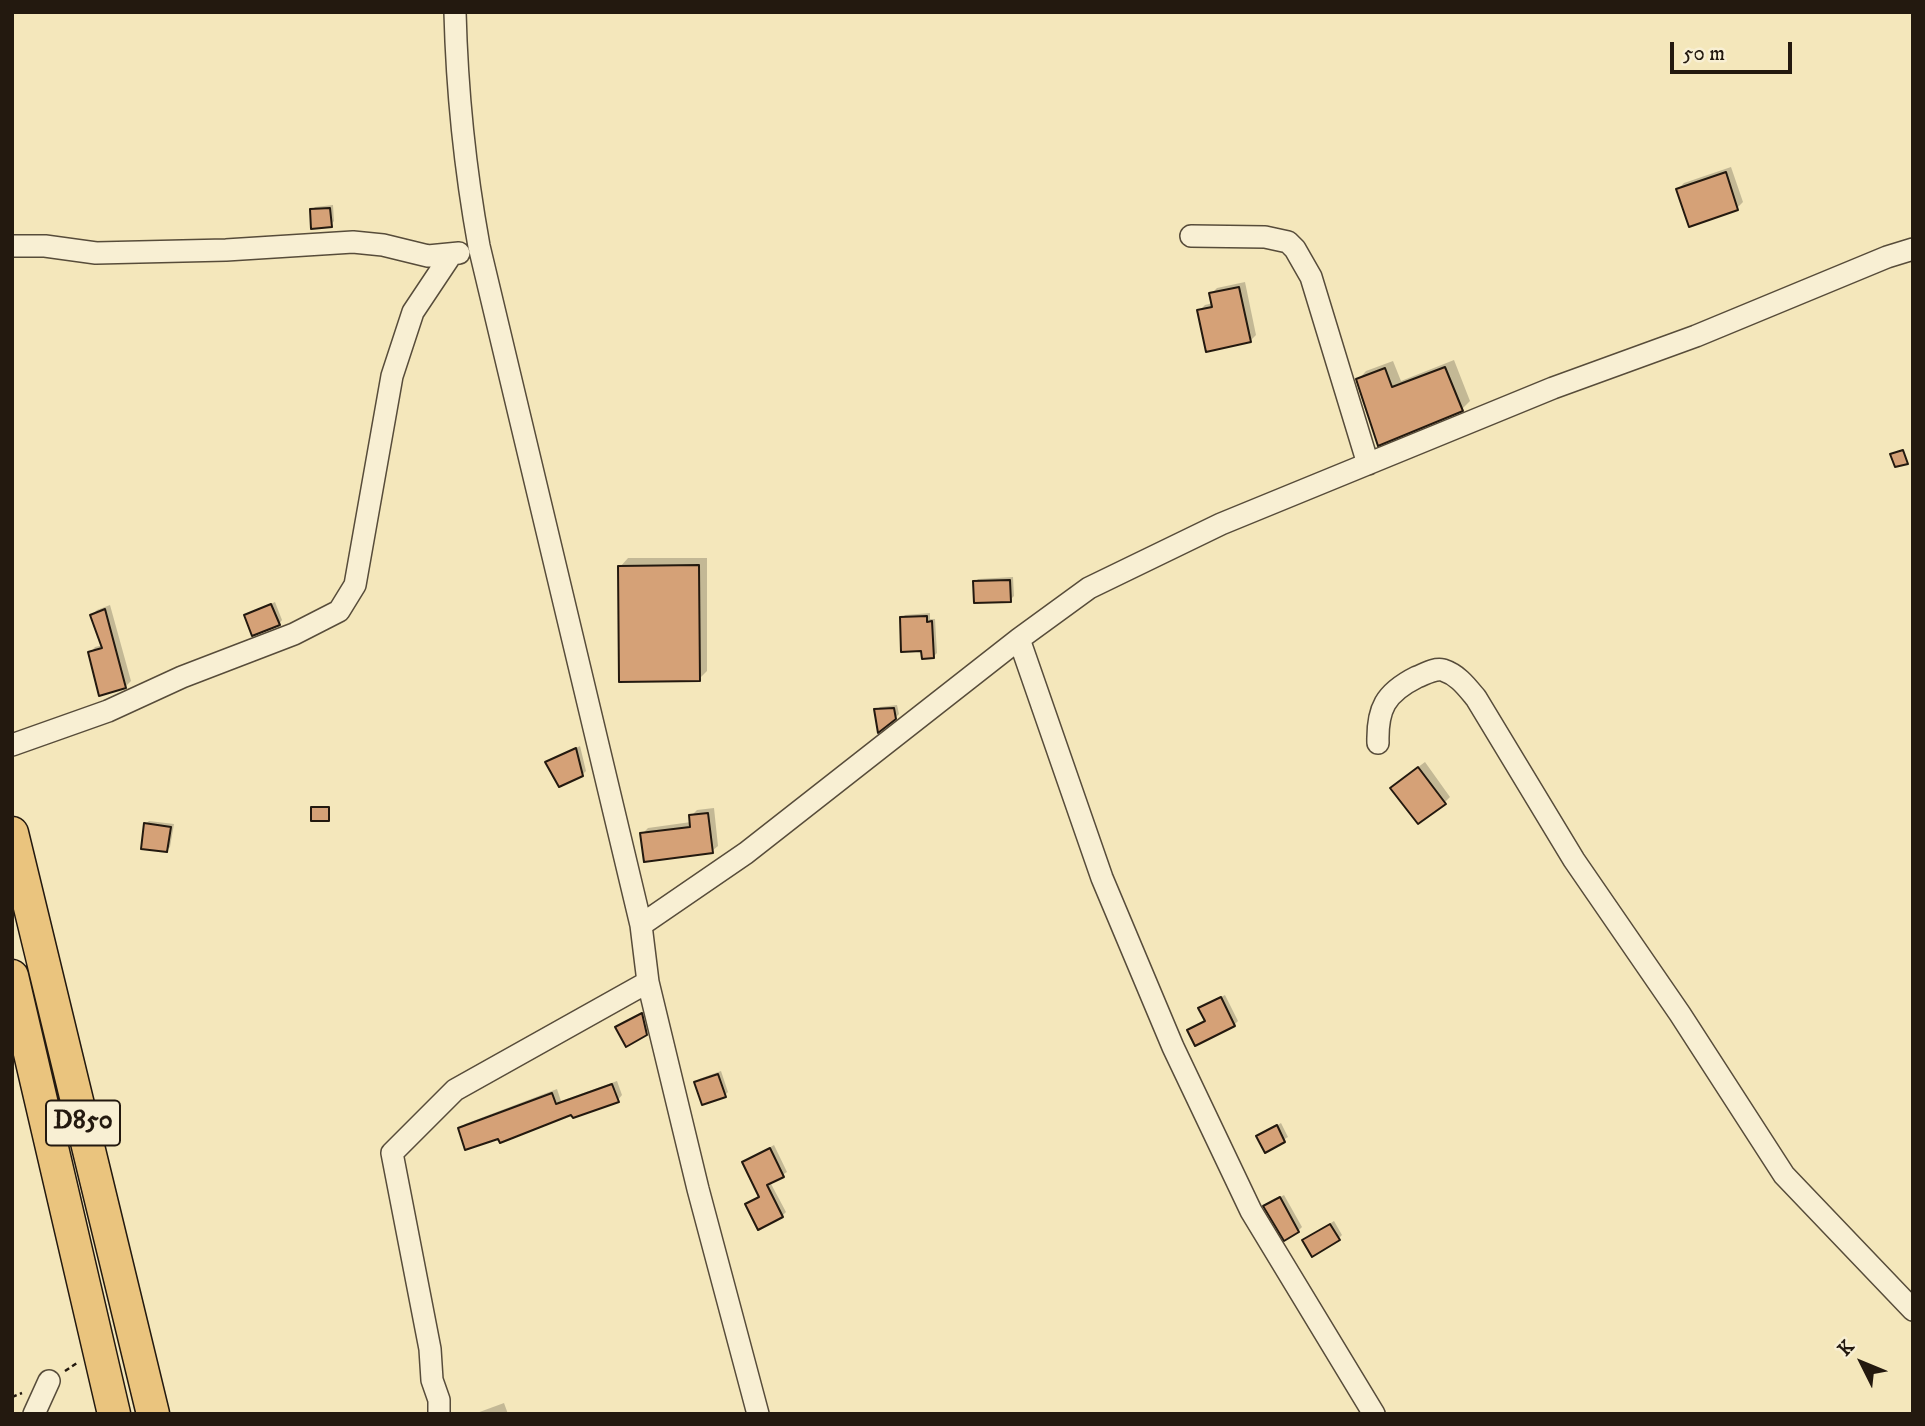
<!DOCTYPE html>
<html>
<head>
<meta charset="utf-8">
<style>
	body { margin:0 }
	#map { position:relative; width:1925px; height:1426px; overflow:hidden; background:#f4e7bb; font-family:"IM FELL DW Pica",serif }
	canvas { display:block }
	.frame { position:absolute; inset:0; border:14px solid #23190f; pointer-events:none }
	.north { position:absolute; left:1827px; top:1328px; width:70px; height:70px; -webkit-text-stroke:5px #f8efd3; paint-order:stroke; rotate:313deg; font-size:19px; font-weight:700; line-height:28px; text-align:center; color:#23190f }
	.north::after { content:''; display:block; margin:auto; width:24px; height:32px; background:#23190f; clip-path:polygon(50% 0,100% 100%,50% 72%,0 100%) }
	.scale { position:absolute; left:1670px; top:42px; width:122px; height:32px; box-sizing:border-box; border:4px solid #23190f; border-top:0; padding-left:9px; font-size:21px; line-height:24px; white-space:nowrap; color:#23190f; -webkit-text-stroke:5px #f8efd3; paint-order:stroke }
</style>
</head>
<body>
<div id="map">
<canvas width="1925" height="1426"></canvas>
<div class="frame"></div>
<div class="north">K</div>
<div class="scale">50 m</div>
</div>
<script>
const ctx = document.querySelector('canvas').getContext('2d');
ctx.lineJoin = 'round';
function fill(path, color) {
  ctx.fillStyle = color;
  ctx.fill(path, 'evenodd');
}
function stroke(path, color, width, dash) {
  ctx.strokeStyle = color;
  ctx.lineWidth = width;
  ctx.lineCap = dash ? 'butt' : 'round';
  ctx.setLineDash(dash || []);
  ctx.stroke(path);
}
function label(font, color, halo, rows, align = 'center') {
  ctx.font = font + ' "IM FELL DW Pica",serif';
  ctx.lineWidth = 5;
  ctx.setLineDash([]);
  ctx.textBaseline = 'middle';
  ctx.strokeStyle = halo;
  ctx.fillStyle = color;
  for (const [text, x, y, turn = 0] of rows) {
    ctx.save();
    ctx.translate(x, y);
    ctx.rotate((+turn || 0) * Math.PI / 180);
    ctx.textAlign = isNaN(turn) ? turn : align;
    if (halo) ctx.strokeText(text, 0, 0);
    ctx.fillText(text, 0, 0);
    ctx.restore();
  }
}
const shadow = new Path2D(`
	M1731,167L1743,202L1737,208L1678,189L1684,183Z
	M333,205L334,221L331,225L312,210L315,207Z
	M1245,282L1256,335L1250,341L1199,311L1205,305L1213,303L1211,294L1217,288Z
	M1454,360L1470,401L1462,409L1358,380L1366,371L1393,361L1401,381Z
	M628,558H707V671L699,679L620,567Z
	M1013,577L1014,596L1010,600L975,582L978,579Z
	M275,602L282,620L279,624L246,615Z
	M110,605L131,681L125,687L90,653L95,647L103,645L92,615L97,610Z
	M930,613V619H935L937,653L934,656L923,649L902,618L905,615Z
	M897,705L899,714L895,718L876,710L880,707Z
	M580,746L586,771L582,775L547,762Z
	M1425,762L1450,797L1445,802L1398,782Z
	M714,808L718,846L712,851L642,834L648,828L691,822V816L697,810Z
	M149,821L174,824L170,847L167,850L145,824Z
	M1225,995L1238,1021L1234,1025L1189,1030L1206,1020L1200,1009L1204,1005Z
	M645,1011L650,1030L646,1034L618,1027Z
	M721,1071L728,1092L725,1095L696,1082L699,1079Z
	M617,1081L622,1095L618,1100L500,1137L460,1129L465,1124L557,1089L561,1101Z
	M1281,1123L1288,1137L1265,1151L1258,1137Z
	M774,1145L787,1172L770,1182L786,1212L782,1216L747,1204L761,1196L744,1162Z
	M1284,1195L1302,1227L1298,1231L1269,1203Z
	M1334,1221L1342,1235L1339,1238L1308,1237Z
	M504,1403L508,1414H474Z`);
const building = new Path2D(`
	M1726,172L1738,210L1689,227L1676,189Z
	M330,208L332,227L311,229L310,209Z
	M1239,287L1251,342L1206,352L1197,310L1212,307L1209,293Z
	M1445,367L1463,411L1378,446L1356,379L1385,368L1392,387Z
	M1903,450L1908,464L1895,467L1890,454Z
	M699,565L700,681L619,682L618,566Z
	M1010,580L1011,602L974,603L973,581Z
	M271,604L280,625L252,636L244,615Z
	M105,609L126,688L99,696L88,652L102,648L90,615Z
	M927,616V622L932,621L934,658L922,659L921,651L901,652L900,617Z
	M894,708L896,719L878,733L874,709Z
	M576,748L583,776L559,787L545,762Z
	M1418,767L1446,804L1418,824L1390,788Z
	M311,807H329V821H311Z
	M708,813L713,853L644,862L640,833L690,827L689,815Z
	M144,823L171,827L167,852L141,849Z
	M1221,997L1235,1026L1195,1046L1187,1030L1205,1021L1198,1008Z
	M642,1013L647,1035L626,1047L615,1027Z
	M718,1074L726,1097L702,1105L694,1082Z
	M612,1084L619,1102L573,1118L571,1115L500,1143L498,1139L465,1150L458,1128L552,1093L556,1104Z
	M1277,1125L1285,1142L1265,1153L1256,1136Z
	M770,1148L784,1177L767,1185L783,1217L758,1230L745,1204L759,1197L742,1162Z
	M1280,1197L1299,1232L1284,1241L1263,1206Z
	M1330,1224L1340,1240L1312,1257L1302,1240Z`);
const path = new Path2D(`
	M65,1371L77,1363
	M12,1397L22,1393`);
const minor = new Path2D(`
	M455,12C457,91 465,169 479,246L641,925L648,982L698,1189L758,1414
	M1191,236L1265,237L1288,242L1295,249L1311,277L1368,464
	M12,246H45L96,253L226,250L353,242L383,245L428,256L459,253
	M1019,639L1102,878L1173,1047L1251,1211L1374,1414
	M1378,743C1377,709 1385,693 1417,677C1425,674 1434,668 1443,670C1458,675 1466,686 1476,698L1574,860L1680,1014L1784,1175L1913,1310
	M12,745L108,711L182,677L294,634L339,611L355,585L392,376L413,312L451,255
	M641,925L746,853L1019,639L1089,588L1221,524L1553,388L1696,336L1887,257L1913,249
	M34,1414L49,1381
	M439,1414V1400L432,1380L430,1349L392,1153L455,1090L648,982`);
const highway = new Path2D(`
	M12,833L153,1414
	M12,976L114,1414`);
const shields = [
	[83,1123,74]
];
const shieldNames = [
	["D850",83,1123]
];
fill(shadow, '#0003');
fill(building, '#d5a177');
stroke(building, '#23190f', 2);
stroke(minor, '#574c3a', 24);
stroke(highway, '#23190f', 35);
stroke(path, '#23190f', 2.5, [5, 3.5]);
stroke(minor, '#f8efd3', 21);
stroke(highway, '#eac47e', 32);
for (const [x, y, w] of shields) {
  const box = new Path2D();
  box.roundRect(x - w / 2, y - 22.5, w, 45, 5);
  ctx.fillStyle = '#f8efd3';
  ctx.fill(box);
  stroke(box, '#23190f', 2);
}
label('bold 26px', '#23190f', null, shieldNames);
</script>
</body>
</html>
